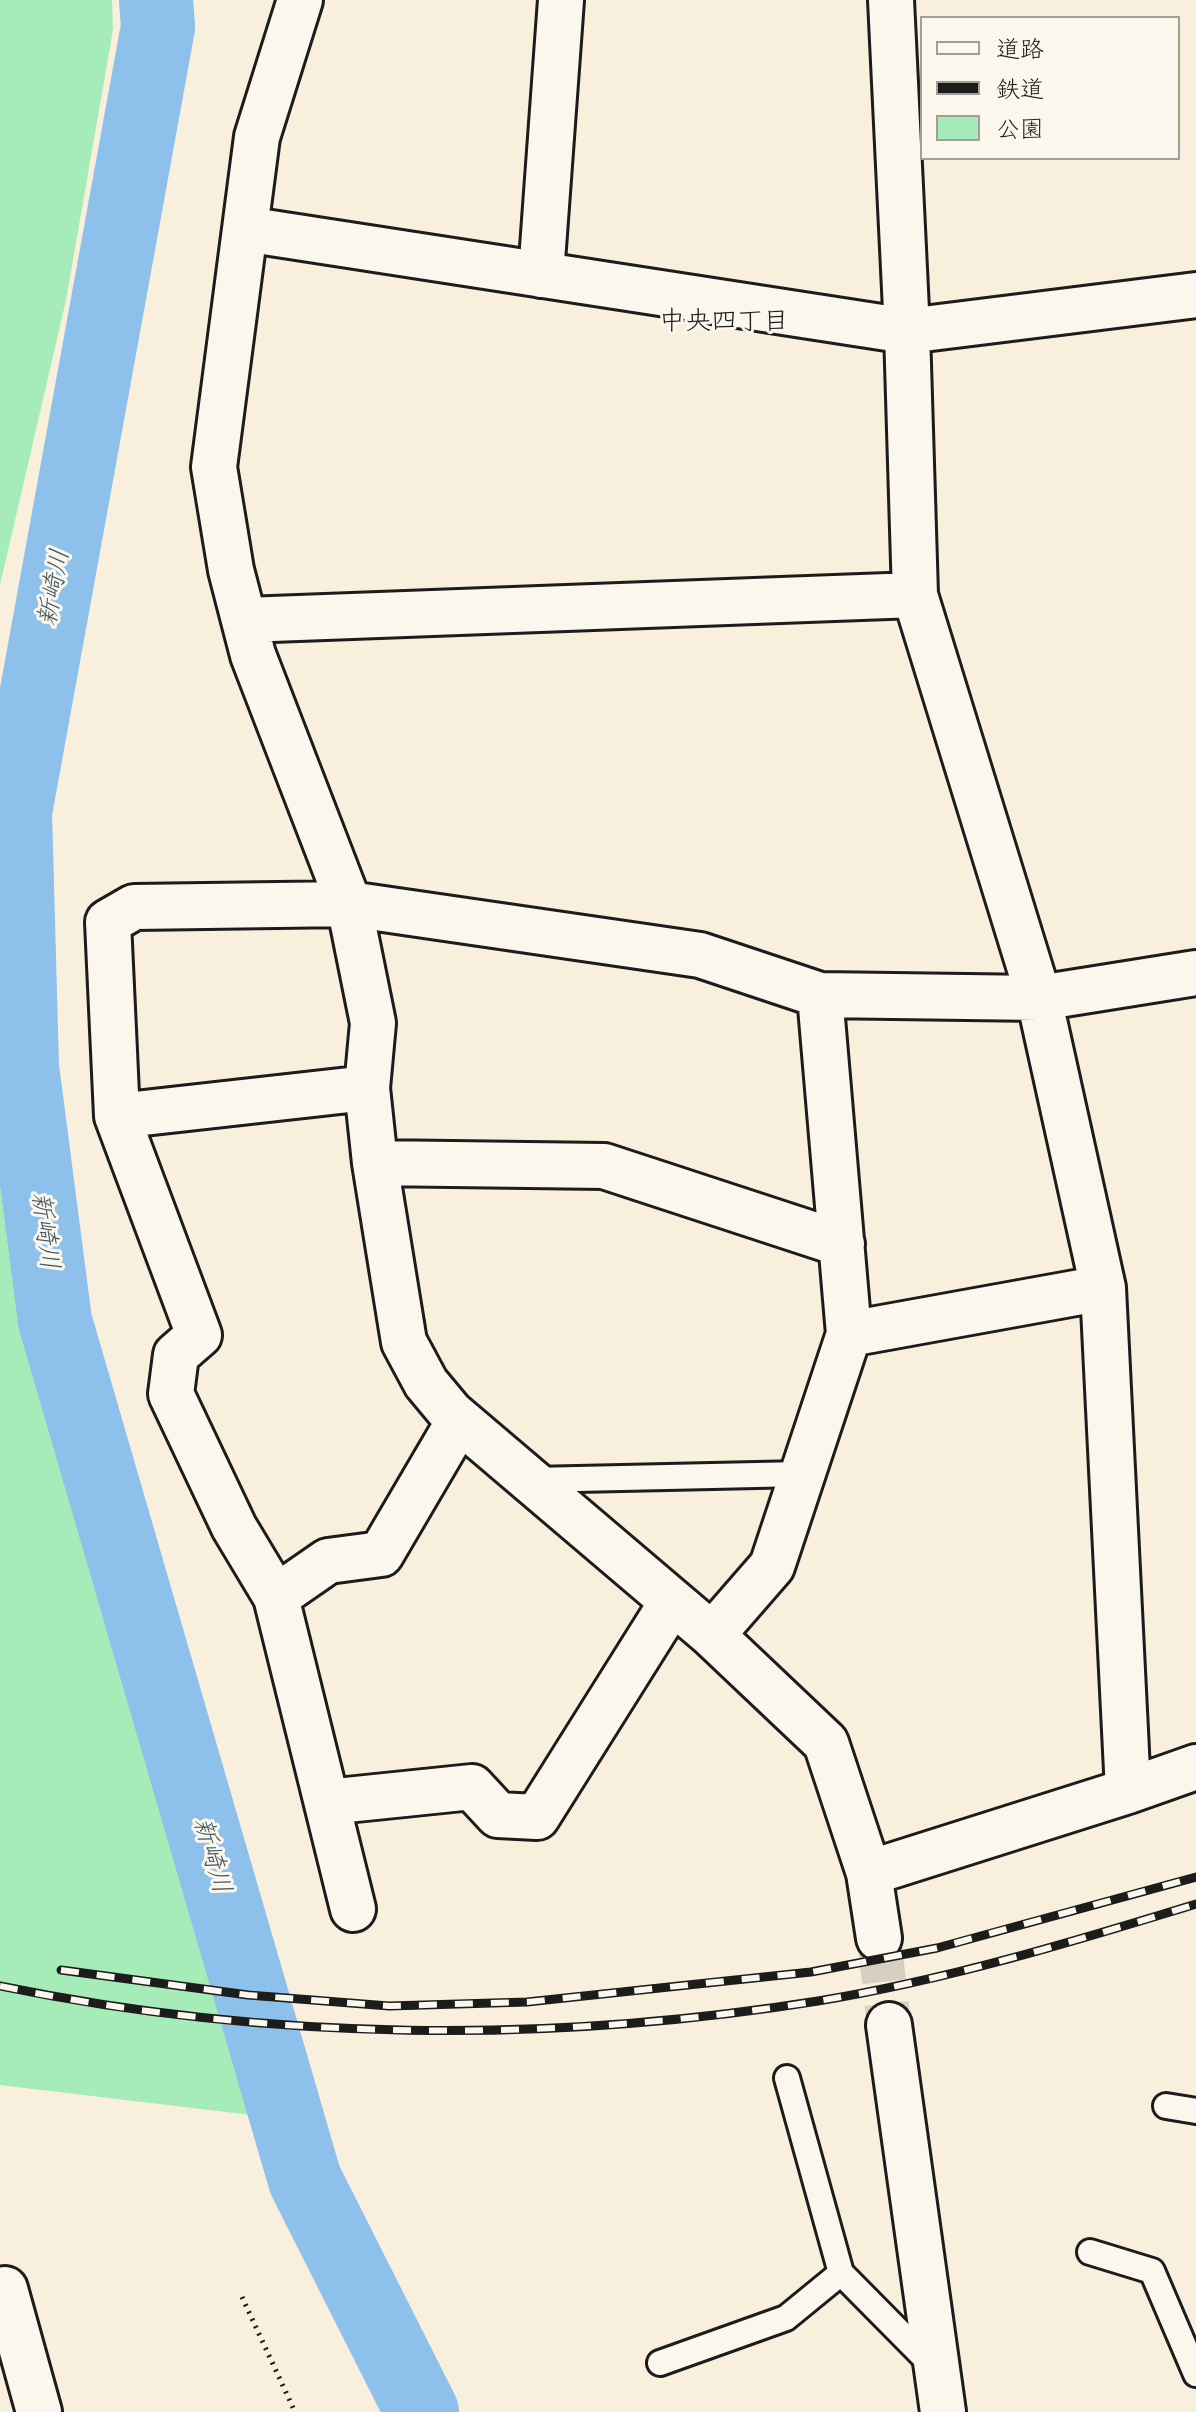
<!DOCTYPE html>
<html>
<head>
<meta charset="utf-8">
<style>
	body { margin:0 }
	#map { position:relative; width:1196px; height:2412px; overflow:hidden; background:#f9efdd; font-family:"Architects Daughter","Klee One",sans-serif }
	canvas { display:block }
	.legend { position:absolute; left:920px; top:16px; width:260px; height:144px; box-sizing:border-box; background:#fbf7ec; border:2px solid #a29f99; margin:0; padding:10px 14px; list-style:none; font-size:24px; color:#1c1c1c }
	.legend li { display:flex; align-items:center; gap:16px; height:40px }
	.legend b { width:40px; border:2px solid #a29f99 }
</style>
</head>
<body>
<div id="map">
<canvas width="1196" height="2412"></canvas>
<ul class="legend">
<li><b style="height:10px;background:#fbf7ec"></b>道路</li>
<li><b style="height:10px;background:#1c1c1c"></b>鉄道</li>
<li><b style="height:22px;background:#a6ecb9"></b>公園</li>
</ul>
</div>
<script>
const ctx = document.querySelector('canvas').getContext('2d');
ctx.lineJoin = 'round';
function fill(path, color) {
  ctx.fillStyle = color;
  ctx.fill(path, 'evenodd');
}
function stroke(path, color, width, dash) {
  ctx.strokeStyle = color;
  ctx.lineWidth = width;
  ctx.lineCap = dash ? 'butt' : 'round';
  ctx.setLineDash(dash || []);
  ctx.stroke(path);
}
function label(font, color, halo, rows, align = 'center') {
  ctx.font = font + ' "Architects Daughter","Klee One",sans-serif';
  ctx.lineWidth = 6;
  ctx.setLineDash([]);
  ctx.textBaseline = 'middle';
  ctx.strokeStyle = halo;
  ctx.fillStyle = color;
  for (const [text, x, y, turn = 0] of rows) {
    ctx.save();
    ctx.translate(x, y);
    ctx.rotate((+turn || 0) * Math.PI / 180);
    ctx.textAlign = isNaN(turn) ? turn : align;
    if (halo) ctx.strokeText(text, 0, 0);
    ctx.fillText(text, 0, 0);
    ctx.restore();
  }
}
const green = new Path2D(`
	M0,0H112L113,30L66,300L0,585Z
	M0,1157L21,1297L175,1832L251,2115L0,2085Z`);
const river = new Path2D(`
	M156,0L158,27L15,812L22,1067L55,1321L305,2180L422,2412`);
const minorTunnel = new Path2D(`
	M879,1938L889,2025`);
const path = new Path2D(`
	M242,2297L295,2412`);
const service = new Path2D(`
	M532,1480L802,1474
	M787,2078L841,2273L934,2367
	M1166,2106L1196,2111
	M1090,2252L1152,2271L1196,2374
	M660,2363L786,2318L841,2273`);
const minor = new Path2D(`
	M300,0L257,137L214,467L231,570L253,655L349,904L373,1023L367,1088L375,1163L404,1342L426,1383L451,1413L712,1635L826,1743L869,1873L879,1938
	M891,0L907,331L915,595L1039,998L1103,1288L1128,1791
	M245,229L907,331L1196,295
	M541,275L561,0
	M245,620L915,595
	M117,1116L367,1088
	M375,1163L604,1166L842,1244
	M849,1334L1103,1288
	M276,1597L328,1561L381,1554L459,1421
	M712,1635L772,1566L849,1334L820,995
	M327,1802L472,1787L498,1815L537,1817L672,1602
	M869,1873L1128,1791L1196,1767
	M353,1909L276,1597L234,1527L171,1394L176,1355L199,1335L117,1116L108,922L134,907L349,904L700,955L820,995L1039,998L1196,973
	M889,2025L943,2412
	M5,2289L39,2412`);
const rail = new Path2D(`
	M61,1970L248,1995L389,2006L527,2002L811,1972L937,1948L1196,1877
	M0,1986C268,2041 548,2044 818,2001C946,1980 1072,1942 1196,1904`);
const neighbourhoodNames = [
	["中央四丁目",724,324]
];
const waterNames = [
	["新崎川",56,588,-80],
	["新崎川",43,1231,83],
	["新崎川",210,1856,74]
];
fill(green, '#a6ecb9');
stroke(river, '#8dc0ea', 74);
stroke(minorTunnel, '#d8cfc0', 44, [44, 22]);
stroke(service, '#1c1c1c', 30);
stroke(minor, '#1c1c1c', 50);
stroke(path, '#1c1c1c', 5, [2, 6]);
stroke(service, '#fbf7ec', 24);
stroke(minor, '#fbf7ec', 44);
stroke(rail, '#1c1c1c', 9);
stroke(rail, '#fbf7ec', 6, [18]);
label('26px', '#1c1c1c', '#fbf7ec', neighbourhoodNames);
label('italic 26px', '#445564', '#fbf7ec', waterNames);
</script>
</body>
</html>
